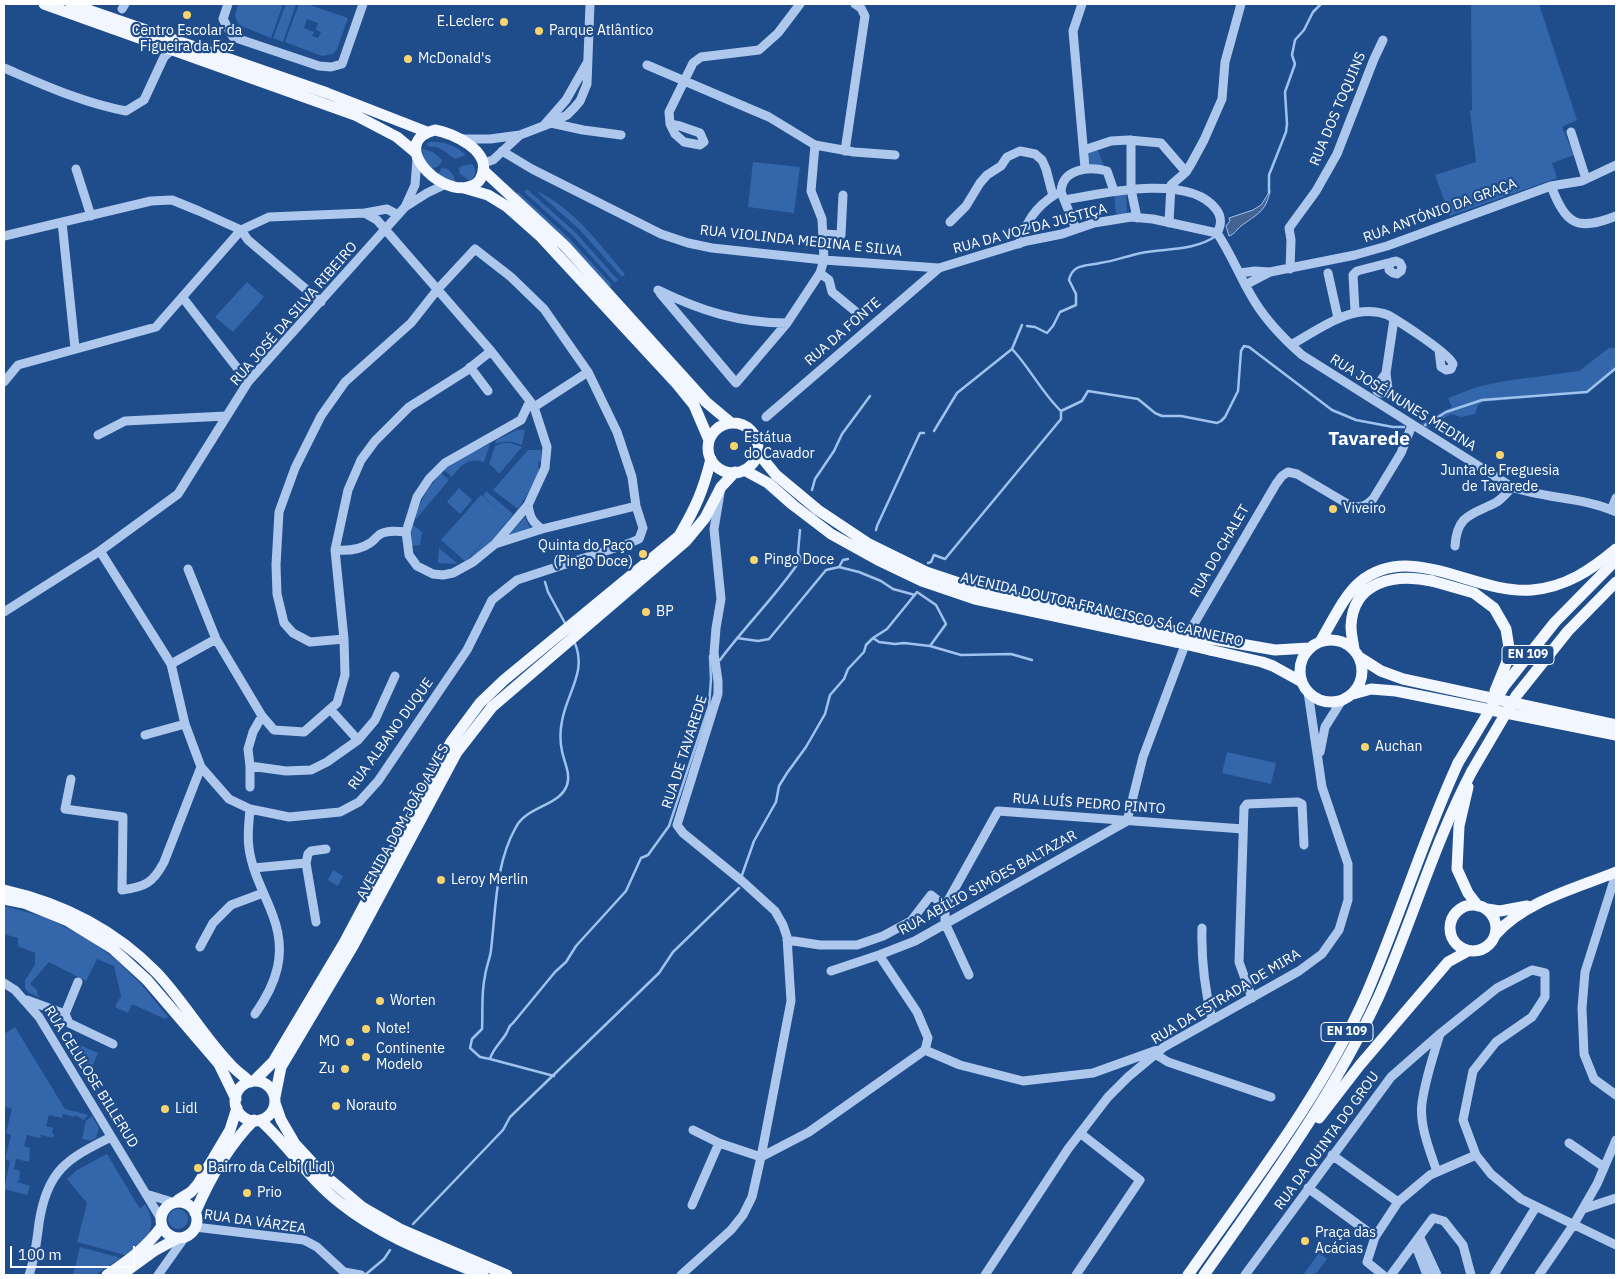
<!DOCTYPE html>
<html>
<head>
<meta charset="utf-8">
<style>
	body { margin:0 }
	#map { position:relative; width:1620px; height:1279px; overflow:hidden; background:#1f4d8c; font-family:"IBM Plex Sans",sans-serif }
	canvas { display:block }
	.frame { position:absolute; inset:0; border:5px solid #fff; pointer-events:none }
	.scale { position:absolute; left:10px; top:1246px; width:125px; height:22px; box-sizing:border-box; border:2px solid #fff; border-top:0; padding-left:6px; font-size:15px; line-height:18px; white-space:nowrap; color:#fff; -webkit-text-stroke:4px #1f4d8c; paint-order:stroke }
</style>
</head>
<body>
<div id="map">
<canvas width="1620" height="1279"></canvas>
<div class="frame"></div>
<div class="scale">100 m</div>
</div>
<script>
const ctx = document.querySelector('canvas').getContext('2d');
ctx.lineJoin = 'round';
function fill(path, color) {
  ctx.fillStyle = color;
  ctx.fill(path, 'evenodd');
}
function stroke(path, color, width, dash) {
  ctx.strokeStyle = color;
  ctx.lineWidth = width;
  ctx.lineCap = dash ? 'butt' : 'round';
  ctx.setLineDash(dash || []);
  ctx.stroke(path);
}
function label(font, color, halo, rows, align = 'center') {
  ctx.font = font + ' "IBM Plex Sans",sans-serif';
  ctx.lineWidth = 4.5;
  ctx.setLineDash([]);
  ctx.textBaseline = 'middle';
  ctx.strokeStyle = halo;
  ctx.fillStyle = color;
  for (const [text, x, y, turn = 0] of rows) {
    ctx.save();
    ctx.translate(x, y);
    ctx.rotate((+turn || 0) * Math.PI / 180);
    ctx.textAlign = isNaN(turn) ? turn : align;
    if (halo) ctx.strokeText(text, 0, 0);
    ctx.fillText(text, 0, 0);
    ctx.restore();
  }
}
const green = new Path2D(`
	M238,4H283L271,38L239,25L235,16Z
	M286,4H296L283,42L273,38Z
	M299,4H307L348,18L337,49L333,54L322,56L285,42ZM307,19L318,23L316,30L321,32L318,38L312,36L314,32L304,28Z
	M1471,4H1539L1577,120L1562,127L1574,155L1552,163L1557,178L1450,216L1435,175L1476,162L1470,111L1472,110Z
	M430,142C444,141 456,146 466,155L455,159C448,154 439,145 430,147L426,144Z
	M1097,148L1104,166L1085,168L1084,150Z
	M423,149L433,152L442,160L441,163L437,167L431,168C426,163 421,156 423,149Z
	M753,162L800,167L794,213L748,207Z
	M472,164C477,169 476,177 470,181L460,174L459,169L461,166Z
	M442,168L448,169L454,176L455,182L450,181L438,174Z
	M527,189L576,233L618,280L615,283L573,236L524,192Z
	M1126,190L1127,214L1116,215L1114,191Z
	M536,191C573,207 599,244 625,274L622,277L579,229Z
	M518,192L570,239L612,285L608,288L514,195Z
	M247,282L264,297L233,332L215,317Z
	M1609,348H1616V368L1587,392L1483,402L1478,405L1475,414L1461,417L1451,414L1428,428L1421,424L1452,407L1448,398L1477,387L1505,381L1579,371Z
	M517,430H525L522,445C512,441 506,440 495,444L496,440Z
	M503,443H510L522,447L499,474L494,468L489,464L495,446Z
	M490,444L484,462C467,458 462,464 452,477L444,470L455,461Z
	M528,450H541V461H539L538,468L540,470L530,490L518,509L493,490Z
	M441,473L449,480L416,519L415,515L426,492Z
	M459,488L472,500L460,514L447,502Z
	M486,491L513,514L484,550L467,562L491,531L466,562L441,540L481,495L505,515L483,496Z
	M525,517L529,526L533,530L507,537Z
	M412,524L422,532L420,545L411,546L410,533Z
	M439,548L458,564L438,563Z
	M1227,752L1276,763L1271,784L1222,773Z
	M333,870L343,876L338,886L328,880Z
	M4,906L45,917L88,939L114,958L141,984L168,1017L165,1019L132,1004L128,1013L115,1007L121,996L114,966L97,959L86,981L49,962L30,984L37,990V994L41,998L29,993L25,988V980L35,965V953L18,946V938L4,934Z
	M15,1027L65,1109L88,1115L84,1120L75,1115L74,1117L63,1114L62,1118L49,1115L46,1126L53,1128L52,1134H54L53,1138L41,1135L40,1138L27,1135L24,1146L30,1148L29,1162L16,1159L14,1169L20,1171L19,1181H17V1182L30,1186L27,1195L4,1189L10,1161L5,1159L11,1135L6,1133L12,1109L4,1106V1034Z
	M70,1041L98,1053L90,1072Z
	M92,1116L99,1128L96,1138L91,1141L82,1139L86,1121Z
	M107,1154L140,1209L145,1204C160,1230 146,1241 125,1255L77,1242L87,1203L67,1179L77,1170Z
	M168 1219a10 10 0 1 1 20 0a10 10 0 1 1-20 0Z
	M80,1247L121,1258L95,1275H73Z
	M1319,1253L1327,1259L1315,1275H1303Z`);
const water = new Path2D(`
	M1270,191C1266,212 1257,214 1241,226C1236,230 1235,234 1229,236L1226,226L1230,221L1229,218L1253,210L1261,205Z`);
const stream = new Path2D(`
	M1269,193V175L1286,132L1287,124L1285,92L1295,64L1292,55L1295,40L1304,30L1313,12L1321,4
	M1027,326L1035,327L1047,333L1053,326L1060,312L1076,305V294L1069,280C1070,275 1072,271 1077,268C1085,264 1092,265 1100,263C1114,261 1127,256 1141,253C1166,248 1194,251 1216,236
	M1061,411L1082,401L1088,391L1138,399L1155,413L1162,416H1181L1217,423L1221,421L1225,417L1238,391L1241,351L1244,346L1249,347L1332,410L1356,420L1393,427H1404
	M1425,425L1446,412L1482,400L1587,392L1616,368
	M934,431L957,393L1012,349
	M812,490L815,479L834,451L842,434L870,396
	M876,530L877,526L920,433H924
	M928,563L931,562L934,555L945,559L1061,419V411C1042,393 1030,368 1012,349L1022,325
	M839,567L843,560L848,559
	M545,582L548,592L566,625
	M737,638L758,641L769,639L826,570L839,567L859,572L881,581L893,589L915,595
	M873,638L879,642L895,644L904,643L930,646L961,655L1011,654L1032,660
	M720,660C746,625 777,595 801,559L798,553L800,530
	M742,875L754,841L776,802L779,786L787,773L806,747L825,714L830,695L844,679L848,669L864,652L866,645L873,638L887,629L917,592L936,605L946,624L930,646
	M490,1059L480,1057L470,1048L472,1039L482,1029C483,1012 481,993 485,976C486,967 490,959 491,950C496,909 495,864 516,827C527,806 560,806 567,785C571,774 564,762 562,751C560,742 560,731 562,721C567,692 588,671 574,641
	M554,1076L490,1059C492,1050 501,1042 506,1034C509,1029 508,1026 513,1023L555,972L566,962L576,946L626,891L641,858L648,855L669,826L709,706L711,679L710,656
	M413,1224L503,1130L510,1117L659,973L673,952L739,888
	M365,1275L384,1259L390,1250`);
const minor = new Path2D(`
	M228,4L223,19L233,37L319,66L331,67L342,64L363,4
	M1082,4L1073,31L1085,168
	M122,9L125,4
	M647,65L769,117L815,145L854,152L895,155
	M4,68C44,85 83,103 126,111L144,100L164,57L173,49
	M551,123L583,130L621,135
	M545,124L566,100L587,63
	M670,124L680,126L700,133L704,142L700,145L684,142L675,134L670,124L669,112L693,63L701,57L759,50L778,33L800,4
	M1571,132L1586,179
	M461,139H490L520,135L551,123L567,115L574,108L580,101L587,84L590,4
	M1131,140V189L1137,218
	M1084,150L1111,141L1129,140L1161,143L1186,172
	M502,151L532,169L661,234L688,243L712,248L824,260L939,268L1027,241L1062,234L1094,223L1131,217L1153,219L1217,233
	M845,151L865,16L861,8L855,4
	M483,163L493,160L520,135
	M76,169L91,216
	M1551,186C1566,224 1576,232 1616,216
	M1065,200C1103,193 1189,173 1216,209C1222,217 1222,224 1217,233
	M405,207L427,193L446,184
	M398,215L387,209L365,213L377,220L491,351L530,401L534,407L547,447L545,468L528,505L495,544L473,562L453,573L443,575L433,574L417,566L409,555L406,532L417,497L429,479L445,463L521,420L530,401
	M62,222L75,348
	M950,222L966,206L980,183L987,175L1001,166L1007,157L1020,151L1035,154L1042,160L1046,169L1053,196
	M1169,223L1171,185L1186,172L1191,164L1204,140L1222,99L1225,62L1241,4
	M1076,229L1061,192C1062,169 1088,166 1107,171L1114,191
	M1217,233C1232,255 1241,280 1255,302C1268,323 1284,339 1302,355L1512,487C1546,499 1584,497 1616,512
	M823,234L841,235L843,195
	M4,236L151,201L172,200L199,211L241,230L248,240L321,302
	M1019,244C1027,221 1035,207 1056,194
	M1290,269L1291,240L1289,228L1316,191L1337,154L1374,59L1383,40
	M1270,272L1355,255L1387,246L1551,186L1582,181L1616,165
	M820,273L829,280L832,292L855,311
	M1240,273L1255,271L1270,272L1245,285
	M1328,273L1338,318
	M658,290C701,311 739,323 787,323L820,273L824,260L822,219L811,191L815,145
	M660,293L736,383L787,323
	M183,298L248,382
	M1355,311L1353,275L1357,271L1392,262L1396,261L1400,263L1402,267L1401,271L1397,274L1393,273L1389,270V266L1392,262
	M1291,345C1320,329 1352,302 1388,315C1400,322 1450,354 1453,364L1451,369L1446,370L1441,367L1439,350
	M470,367L488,391
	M1386,373L1376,387L1377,391L1381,393L1386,392L1388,389L1386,373L1394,319
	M4,382L18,365L156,327L241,230L269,217L365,213
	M534,407L588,372
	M766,417L939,268
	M98,435L125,421L226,416
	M528,505C530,517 532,522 542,529
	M1611,510L1616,498
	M495,544L542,529L636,506
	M1455,546C1457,515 1471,515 1495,503C1501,500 1507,493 1512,487
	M335,550C347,551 360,550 370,543C374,541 375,538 379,535C386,530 397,531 406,532
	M100,551L171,664L185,724L201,767L229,799L250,809L289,817L340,812L359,802L378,781L467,650L492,600L517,580L630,543L639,539L643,528L636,506L632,477L617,432L588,372L544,309L511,277L475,249L437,290L411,323L345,382L321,416L295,468L279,512L276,565L277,594L284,623L293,633L310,642L344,639
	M188,569L216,639L262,716L274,730L304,732L337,703L345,675L344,639L335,550L348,490L361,460L375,441L409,407L466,371L491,351
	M4,612L100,551L178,494L248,382L405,207L415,185L417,159
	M171,664L216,639
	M330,709L358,740
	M145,735L185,724
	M1320,752L1325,727L1342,700
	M250,766L286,771L311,770L327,762L358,740L375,720L395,676
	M71,779L65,809L123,817L122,890C145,887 153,883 164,862L201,767
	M250,787V766L248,749L253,732L262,716
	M250,809C249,822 247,835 249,848C252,872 265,894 273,916C287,953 277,983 255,1014
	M1127,821L1143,757L1191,629L1276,484L1282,476L1288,472L1297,474L1351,506C1361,508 1366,506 1373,499L1401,453L1412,425
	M306,863L308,854L311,851L326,849
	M254,868L306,863L316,922
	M1616,874L1585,972L1582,1008L1584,1054L1594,1079L1616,1095
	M1202,928C1201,960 1205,990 1212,1020
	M787,940L820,945H857L883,936L911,921L931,895L945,906
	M200,947L213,923L231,905L263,893
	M879,955L917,1012L928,1038L925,1050
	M831,971L879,955L915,941L1127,821
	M969,975L945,923V906L998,811L1243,829
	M4,983L15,990L39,1017L161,1219
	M1252,998L1239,962L1244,808L1247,804L1298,802L1302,804L1304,845
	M27,1000L65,1014L69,1023L113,1044
	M65,1014L78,982
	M1155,1054L1168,1062L1271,1097
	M693,1130L719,1143L761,1157
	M1569,1143L1604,1167
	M1332,1155L1398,1202
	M761,1157L809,1132L925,1050L960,1065L1023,1081L1093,1073L1157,1050
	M1437,1172C1430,1151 1419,1125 1422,1103C1425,1080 1433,1056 1440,1034
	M1308,1188L1375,1237
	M146,1194L172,1202
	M692,1205L719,1143
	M1583,1209L1616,1198
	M195,1227L304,1240L317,1247L344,1272L361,1275
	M1420,1238L1437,1275
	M1415,1244L1427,1275
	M29,1275C35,1258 37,1240 39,1223C47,1170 67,1159 111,1137
	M158,1275L185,1237
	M681,1275L731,1230L743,1215L752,1197L761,1157L791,1001L787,937L783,925L775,911L742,881L683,833L677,825L718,694V681L714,653L716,628L721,599L714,529L720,493
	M985,1275L1068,1149L1108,1097L1128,1077L1164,1047L1299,971L1322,954L1339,930L1348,900V864L1322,787L1308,692
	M1076,1275L1140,1180L1080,1133
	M1245,1275L1391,1077L1441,1033L1497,988L1532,970L1545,973V997L1532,1017L1496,1042L1473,1071L1463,1120L1476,1155L1491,1174L1521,1199L1616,1245
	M1383,1275L1367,1262L1375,1237L1398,1202L1430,1175L1476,1155
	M1391,1275L1433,1218L1444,1221L1463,1245L1471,1275
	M1494,1275L1536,1207
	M1539,1275L1574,1224L1597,1184L1616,1140`);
const major = new Path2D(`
	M44,4L355,115L397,137L415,152
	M71,4L327,93L427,132
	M435,130C453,133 492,151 482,175C480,182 474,186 468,187C438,195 388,142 435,130Z
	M483,170L565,246L706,402L731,423
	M464,188L488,195L506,206L541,237L677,384L694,405L709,440
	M708 448a25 25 0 1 1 50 0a25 25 0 1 1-50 0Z
	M758,449L763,459L776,475L818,510L869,544L926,572L977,589L1179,632
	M744,470L768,483L793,505L831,534L878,560L922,581L975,599L1176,642
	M1212,639L1275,650L1309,648
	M1300 671a31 31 0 1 1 62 0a31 31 0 1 1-62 0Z
	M1320,642C1331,624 1344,595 1360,582C1411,540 1475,595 1532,590C1566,587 1591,570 1616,549
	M1354,649C1353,642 1351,634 1351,626C1353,581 1395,573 1432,581
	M1210,650L1262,662L1273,666L1302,682
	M1359,657L1381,671L1403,679L1616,725
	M1353,694L1371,689L1396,691L1616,735
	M1468,787L1459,826L1457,869L1468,893L1478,906
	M4,890C62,903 114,929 156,972C183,1000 203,1036 230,1064C236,1071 244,1076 250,1082
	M4,899L24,903L68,921L112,948L147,980L219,1064L236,1099
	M1450 928a23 23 0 1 1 46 0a23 23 0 1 1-46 0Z
	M1487,909L1500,911L1527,906
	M1496,934C1525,901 1577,888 1616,872
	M254,1081L273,1062L344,943L451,742L480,703L504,680L679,536C696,507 703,491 711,459
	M235 1101a20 20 0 1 1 40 0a20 20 0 1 1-40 0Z
	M275,1097L281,1067L353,946L457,752L492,707L686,541L705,518L721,487L735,472
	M275,1103L281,1120L295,1144L322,1173L362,1207L400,1229L507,1275
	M1319,1118L1360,1065L1448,962L1468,951
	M260,1120C289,1146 309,1179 340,1203C382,1237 434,1255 483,1275
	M178,1200L191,1192L198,1184L230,1130L237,1108
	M161 1220a18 18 0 1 1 36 0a18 18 0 1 1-36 0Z
	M195,1213C209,1180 228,1146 254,1120
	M107,1275C129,1260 146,1248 162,1226
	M121,1275L154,1251L178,1238
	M1188,1275C1251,1185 1321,1096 1366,995C1399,919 1423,839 1458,763
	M1204,1275C1267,1185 1333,1096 1379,996C1412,922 1434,843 1472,771`);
const majorBridge = new Path2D(`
	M1432,581L1474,593L1494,608L1506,629L1510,654L1495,691
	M1179,632L1212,639
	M1176,642L1210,650
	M1458,763L1505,685L1555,622L1616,560
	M1472,771L1516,696L1568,631L1616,582`);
const markers = [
	[187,15,5,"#fad46c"],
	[504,22,5,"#fad46c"],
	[539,31,5,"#fad46c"],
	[408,59,5,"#fad46c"],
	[734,446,5,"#fad46c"],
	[1500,455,5,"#fad46c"],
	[1333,509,5,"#fad46c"],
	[643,554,5,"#fad46c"],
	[754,560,5,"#fad46c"],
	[646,612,5,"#fad46c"],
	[1365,747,5,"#fad46c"],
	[441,880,5,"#fad46c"],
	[380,1001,5,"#fad46c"],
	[366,1029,5,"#fad46c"],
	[350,1042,5,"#fad46c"],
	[366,1057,5,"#fad46c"],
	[345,1069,5,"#fad46c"],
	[336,1106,5,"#fad46c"],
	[165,1109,5,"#fad46c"],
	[198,1168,5,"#fad46c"],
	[247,1193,5,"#fad46c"],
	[1305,1241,5,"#fad46c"]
];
const shields = [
	[1528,655,52],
	[1347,1032,52]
];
const shieldNames = [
	["EN 109",1528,655],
	["EN 109",1347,1032]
];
const poiNames = [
	["E.Leclerc",494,22,"right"],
	["Centro Escolar da",187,31,"center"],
	["Figueira da Foz",187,47,"center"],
	["Parque Atlântico",549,31],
	["McDonald's",418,59],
	["Estátua",744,438],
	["do Cavador",744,454],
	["Junta de Freguesia",1500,471,"center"],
	["de Tavarede",1500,487,"center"],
	["Viveiro",1343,509],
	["Quinta do Paço",633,546,"right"],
	["(Pingo Doce)",633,562,"right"],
	["Pingo Doce",764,560],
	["BP",656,612],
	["Auchan",1375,747],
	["Leroy Merlin",451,880],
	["Worten",390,1001],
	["Note!",376,1029],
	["MO",340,1042,"right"],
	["Continente",376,1049],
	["Modelo",376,1065],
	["Zu",335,1069,"right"],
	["Norauto",346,1106],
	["Lidl",175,1109],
	["Bairro da Celbi (Lidl)",208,1168],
	["Prio",257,1193],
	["Praça das",1315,1233],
	["Acácias",1315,1249]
];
const streetNames = [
	["RUA DOS TOQUINS",1338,109,-67],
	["RUA ANTÓNIO DA GRAÇA",1440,211,-20],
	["RUA DA VOZ DA JUSTIÇA",1030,229,-15],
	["RUA VIOLINDA MEDINA E SILVA",801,241,6],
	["RUA JOSÉ DA SILVA RIBEIRO",294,314,-49],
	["RUA DA FONTE",843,332,-41],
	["RUA JOSÉ NUNES MEDINA",1403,403,32],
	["RUA DO CHALET",1220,551,-60],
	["AVENIDA DOUTOR FRANCISCO SÁ CARNEIRO",1102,610,13],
	["RUA ALBANO DUQUE",391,734,-54],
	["RUA DE TAVAREDE",685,752,-72],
	["RUA LUÍS PEDRO PINTO",1089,804,4],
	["AVENIDA DOM JOÃO ALVES",403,822,-61],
	["RUA ABÍLIO SIMÕES BALTAZAR",988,883,-29],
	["RUA DA ESTRADA DE MIRA",1226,997,-31],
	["RUA CELULOSE BILLERUD",91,1077,58],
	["RUA DA QUINTA DO GROU",1327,1141,-54],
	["RUA DA VÁRZEA",255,1222,8]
];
const districtNames = [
	["Tavarede",1369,440]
];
fill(green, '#36a');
fill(water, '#436391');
stroke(water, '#a0c2ee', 1);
stroke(stream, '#a0c2ee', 2.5);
stroke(minor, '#adc8ec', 9);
stroke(major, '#f2f7ff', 11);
stroke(majorBridge, '#f2f7ff', 11);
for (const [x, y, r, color] of markers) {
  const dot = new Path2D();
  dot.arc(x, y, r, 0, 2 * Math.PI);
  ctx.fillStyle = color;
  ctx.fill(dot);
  stroke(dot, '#1f4d8c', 2);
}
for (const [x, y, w] of shields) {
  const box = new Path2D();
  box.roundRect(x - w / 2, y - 9.5, w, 19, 4);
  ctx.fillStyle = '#1f4d8c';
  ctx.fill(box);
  stroke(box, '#fff', 1);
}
label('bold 12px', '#fff', null, shieldNames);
label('14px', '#fff', '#1f4d8c', poiNames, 'left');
label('14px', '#fff', '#1f4d8c', streetNames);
label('bold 19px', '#fff', '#1f4d8c', districtNames);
</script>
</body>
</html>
